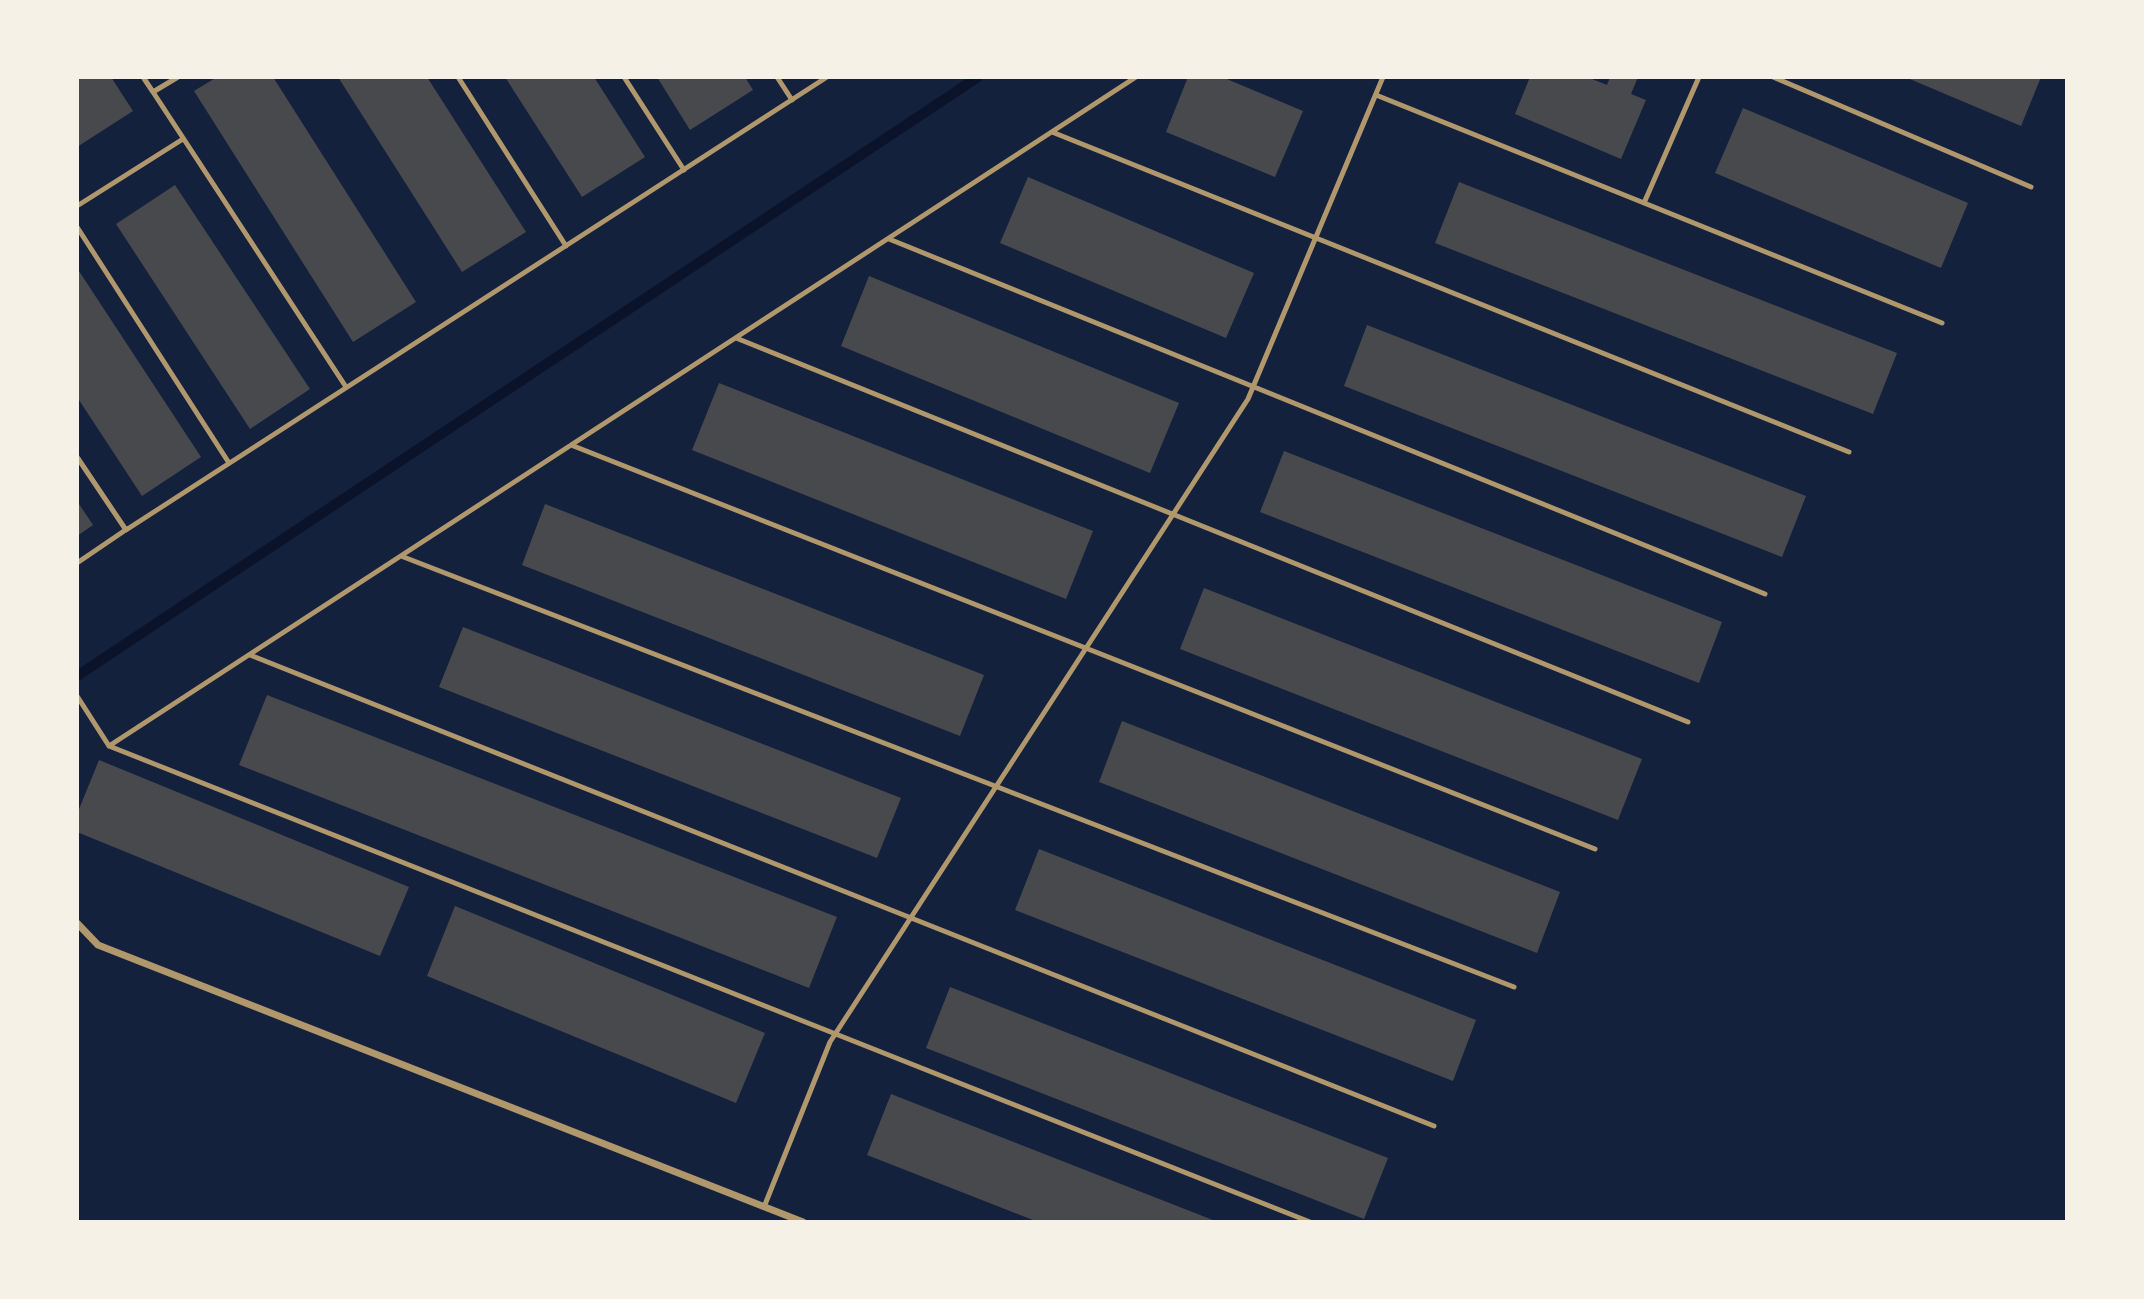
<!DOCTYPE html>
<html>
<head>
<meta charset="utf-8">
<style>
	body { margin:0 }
	#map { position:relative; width:2144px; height:1299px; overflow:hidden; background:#14213d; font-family:Lora,serif }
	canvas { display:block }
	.frame { position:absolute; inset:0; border:79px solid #f6f1e7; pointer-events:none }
</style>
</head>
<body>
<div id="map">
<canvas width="2144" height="1299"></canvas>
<div class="frame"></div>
</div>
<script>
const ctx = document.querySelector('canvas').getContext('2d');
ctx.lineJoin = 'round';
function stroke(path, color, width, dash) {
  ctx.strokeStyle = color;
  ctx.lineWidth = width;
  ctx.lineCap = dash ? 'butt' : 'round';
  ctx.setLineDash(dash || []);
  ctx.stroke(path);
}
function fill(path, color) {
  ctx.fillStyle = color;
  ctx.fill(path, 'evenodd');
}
const stream = new Path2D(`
	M77,676L978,77`);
const building = new Path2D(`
	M77,77H111L133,111L77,147Z
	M217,77H273L416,302L353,342L194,91Z
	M338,77H427L526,232L462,272Z
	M505,77H594L645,157L582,197Z
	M657,77H745L753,90L690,130Z
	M1188,77H1222L1303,111L1275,177L1166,132Z
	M1530,77H1587L1607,85L1610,77H1638L1631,94L1646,100L1621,159L1515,114Z
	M1905,77H2041L2021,126Z
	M1743,108L1968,203L1941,268L1715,173Z
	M1028,177L1254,273L1226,338L1000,243Z
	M1459,182L1897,353L1873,414L1435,243Z
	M175,185L310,389L250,429L116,224Z
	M77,268L201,457L142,496L77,397Z
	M869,276L1179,403L1150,473L841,346Z
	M1367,325L1806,496L1782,557L1344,386Z
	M719,383L1093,531L1066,599L692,450Z
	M1284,451L1722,622L1699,683L1260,512Z
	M77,501L93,525L77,536Z
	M545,504L984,675L960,736L522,565Z
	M1204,588L1642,759L1618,820L1180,649Z
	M463,627L901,798L877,858L439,687Z
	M267,695L837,917L809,988L239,765Z
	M1122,721L1560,892L1537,953L1099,782Z
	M99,760L409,887L380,956L77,832V814Z
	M1039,849L1476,1020L1453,1081L1015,910Z
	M455,906L765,1033L736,1103L427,976Z
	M950,987L1388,1158L1364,1219L926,1048Z
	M891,1094L1218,1222H1038L867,1155Z`);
const service = new Path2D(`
	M143,77L153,92
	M178,77L153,92L346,387
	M458,77L566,246
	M624,77L684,170
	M777,77L792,100
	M1773,77L2031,187
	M1376,95L1942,323
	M1052,132L1849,452
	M1644,203L1699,77
	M77,206L183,139
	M77,227L229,463
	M889,239L1765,594
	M736,338L1688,722
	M571,445L1595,849
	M77,457L126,530L827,77
	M401,556L1514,987
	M77,563L127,529
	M250,655L1434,1126
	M77,696L109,746L1136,77
	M109,746L1310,1222
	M764,1207L830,1042L1248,399L1383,77`);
const minor = new Path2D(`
	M77,923L98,945L803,1222`);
stroke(stream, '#0b132b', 10);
fill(building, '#48494c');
stroke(service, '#b1986c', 5);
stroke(minor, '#b1986c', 7);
</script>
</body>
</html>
